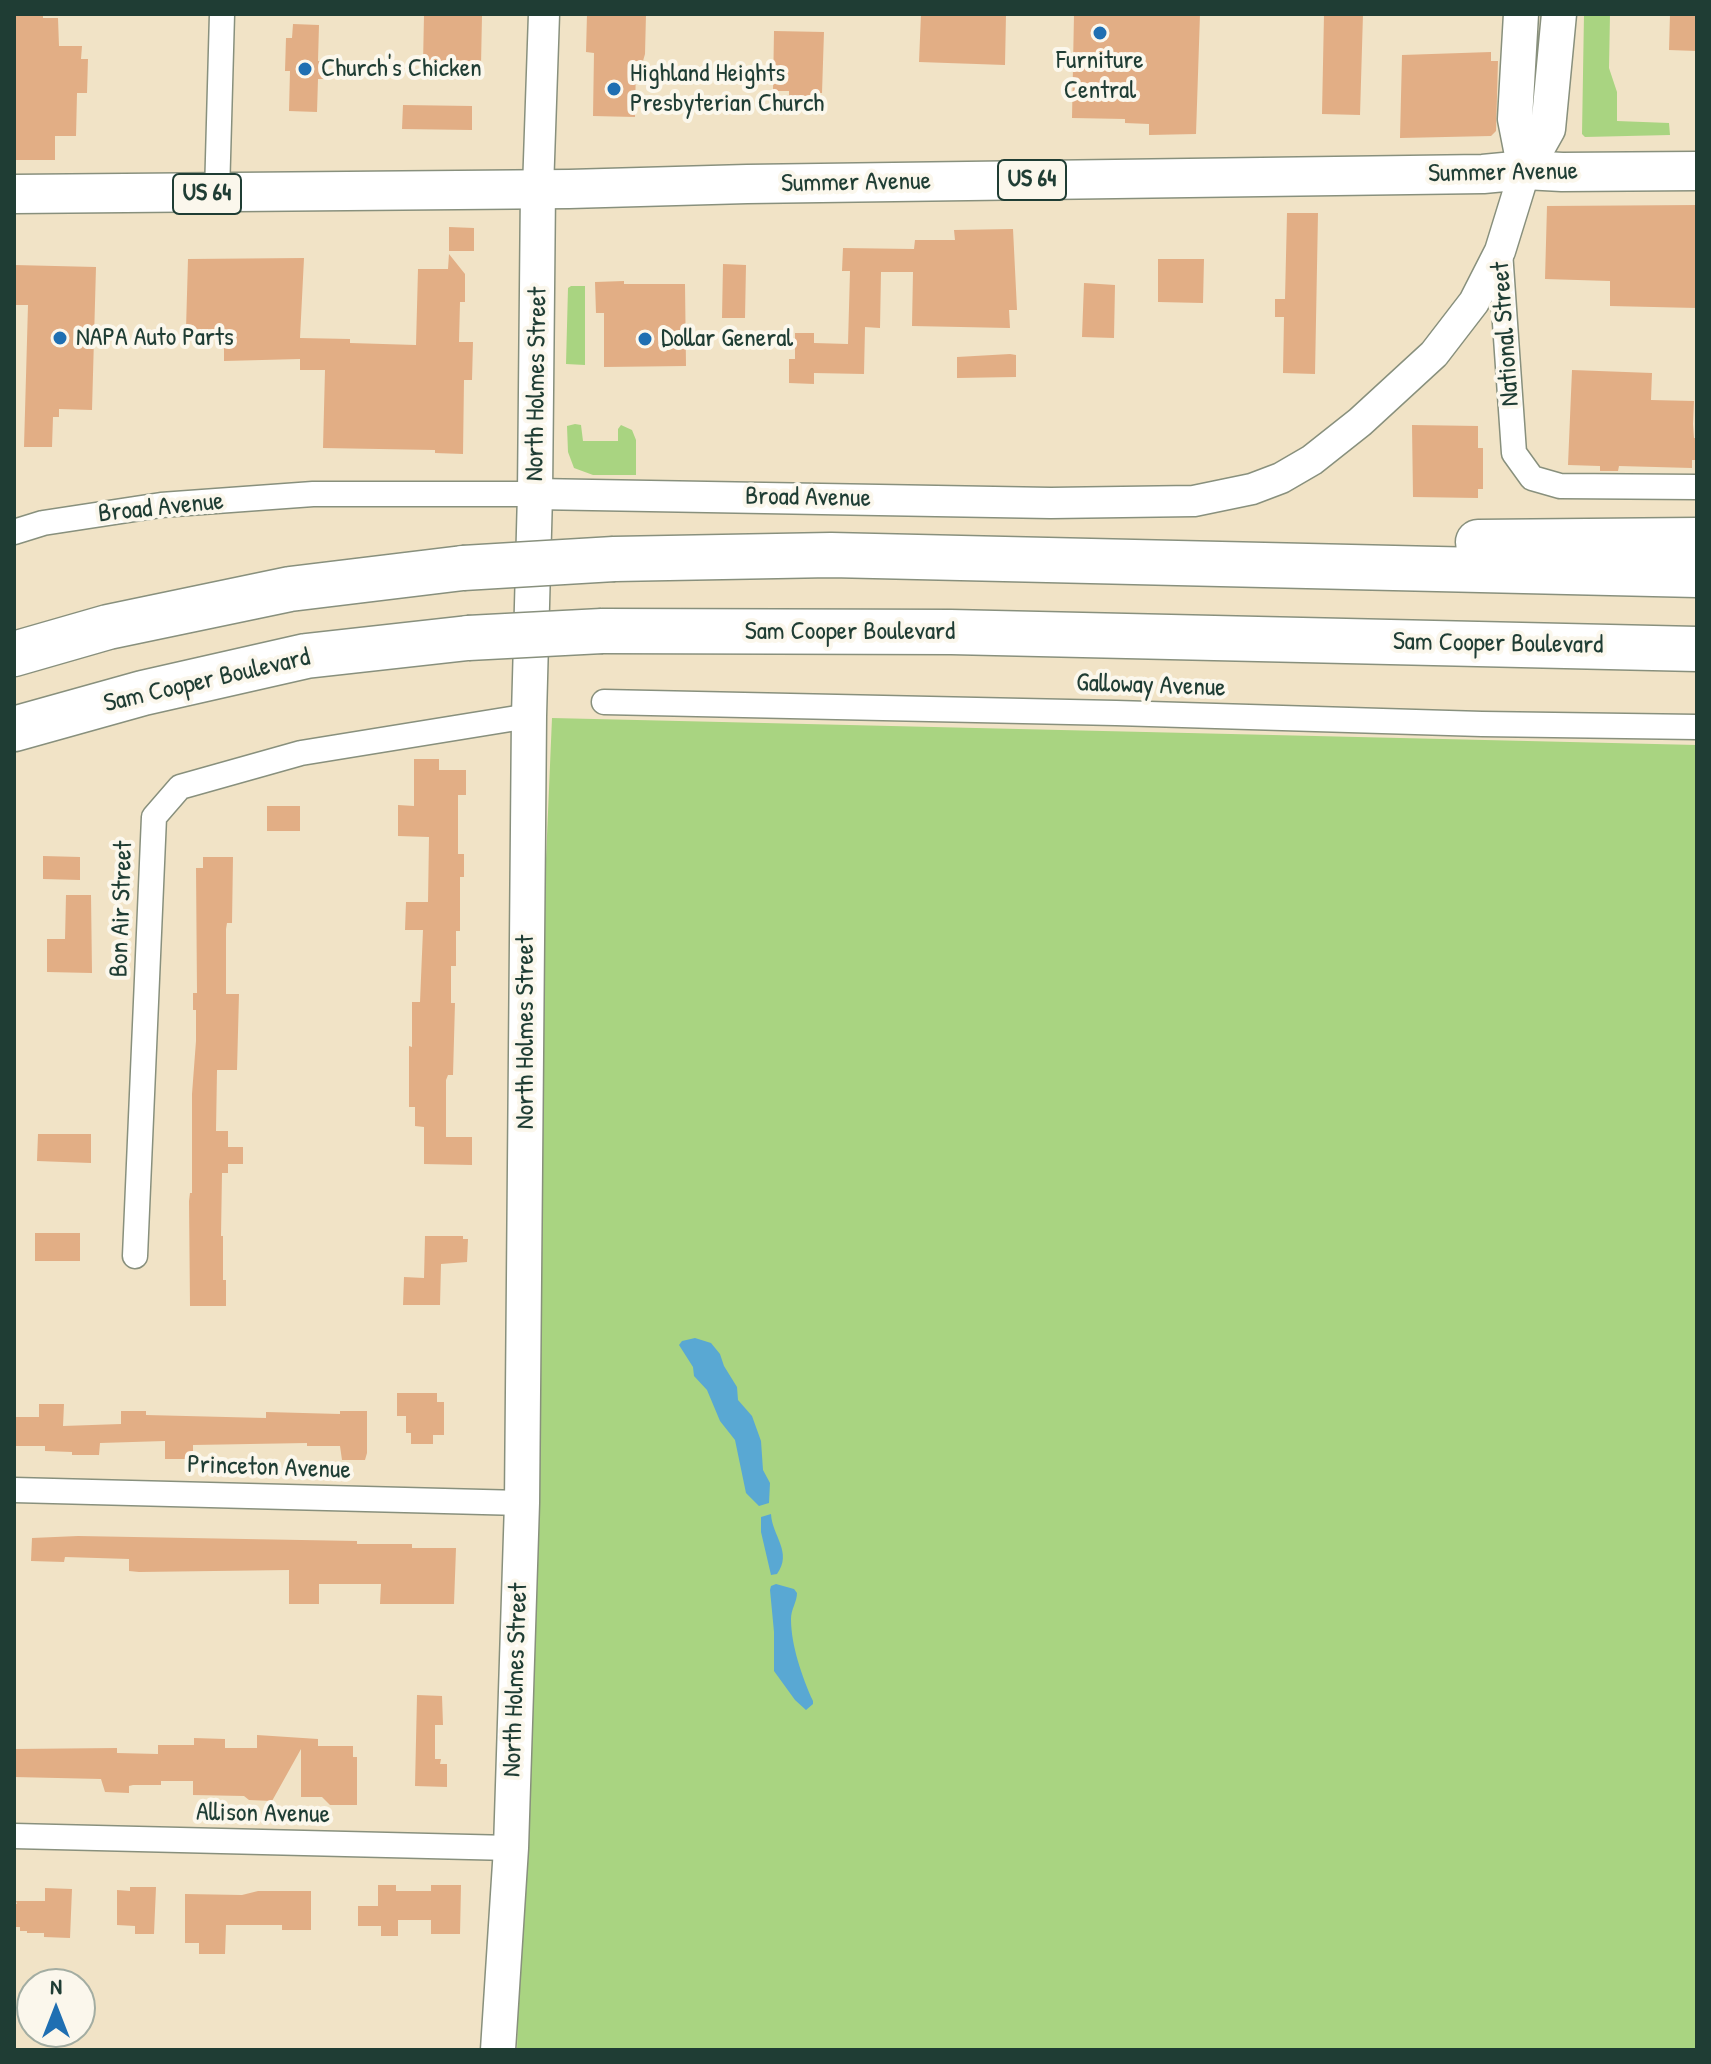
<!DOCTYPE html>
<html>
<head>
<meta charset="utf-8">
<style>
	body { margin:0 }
	#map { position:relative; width:1711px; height:2064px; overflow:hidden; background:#f1e3c6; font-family:"Patrick Hand",sans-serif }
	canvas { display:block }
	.frame { position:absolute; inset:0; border:16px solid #1f3d34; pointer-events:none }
	.north { position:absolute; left:16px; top:1968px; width:80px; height:80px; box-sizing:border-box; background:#fbf7ec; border:2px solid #a3ada2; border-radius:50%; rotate:0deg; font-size:22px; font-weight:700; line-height:32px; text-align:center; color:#1f3d34 }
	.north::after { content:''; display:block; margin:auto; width:28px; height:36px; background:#1f6fb2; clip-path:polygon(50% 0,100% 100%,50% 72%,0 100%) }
</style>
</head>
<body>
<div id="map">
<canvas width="1711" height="2064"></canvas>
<div class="frame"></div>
<div class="north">N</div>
</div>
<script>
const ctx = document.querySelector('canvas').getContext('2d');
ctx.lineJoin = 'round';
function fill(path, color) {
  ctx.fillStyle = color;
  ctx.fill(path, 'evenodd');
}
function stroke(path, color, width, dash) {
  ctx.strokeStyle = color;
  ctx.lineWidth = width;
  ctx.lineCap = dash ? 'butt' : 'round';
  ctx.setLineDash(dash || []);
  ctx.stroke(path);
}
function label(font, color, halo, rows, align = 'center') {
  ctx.font = font + ' "Patrick Hand",sans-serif';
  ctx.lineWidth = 8;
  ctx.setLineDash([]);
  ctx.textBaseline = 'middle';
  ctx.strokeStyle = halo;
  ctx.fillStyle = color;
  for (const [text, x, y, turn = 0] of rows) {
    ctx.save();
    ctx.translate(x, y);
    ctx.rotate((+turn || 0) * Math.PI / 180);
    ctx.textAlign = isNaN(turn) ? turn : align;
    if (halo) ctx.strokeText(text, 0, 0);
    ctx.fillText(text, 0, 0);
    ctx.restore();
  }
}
const green = new Path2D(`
	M1584,14H1610L1609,68L1617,92V121L1669,123L1670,135L1585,137L1582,134Z
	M571,286H585V365L566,364L568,288Z
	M575,424L581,425L583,441H618V429L621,425L632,430L636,440V475H593L574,468L568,452L567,426Z
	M552,718L1697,745V2050H517L544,906Z`);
const water = new Path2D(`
	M695,1338L711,1343L720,1354L724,1366L737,1387L738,1400L752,1416L761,1441L763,1470L770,1483L769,1503L759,1506L746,1493L735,1440L720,1421L707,1390L694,1376L693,1367L679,1345L682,1341Z
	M771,1514C772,1536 793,1552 777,1574L771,1575L761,1532V1517Z
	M776,1584L794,1589L797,1593C797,1602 791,1609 791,1619C791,1645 802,1677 813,1701V1704L806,1710L795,1700L774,1671V1632L770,1590L771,1586Z`);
const building = new Path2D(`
	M14,14H43V18H58L59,46H82L81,59H88L87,93H77L76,136H55V160H14Z
	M587,14H646L645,54L643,61H636L635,117L593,116L594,53L586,52Z
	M921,14H1006L1005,65L919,62Z
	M1074,14H1200L1196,134L1149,135V124L1125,123V119L1072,118Z
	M1324,14H1363L1360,115L1322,114Z
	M1670,14H1697V51L1669,50Z
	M424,15L482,16L481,65L423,64Z
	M293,24L319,25L318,61H325V79H318L317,112L289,111L290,71H285L286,38H292Z
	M774,31L824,32L822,93H819V102H798V97H789V91H773Z
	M1491,52V61H1498L1496,131L1491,136L1400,138L1402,55Z
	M403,105L472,106V130L402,129Z
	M1697,205V308L1610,306V281L1545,279L1547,206Z
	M1287,213H1318L1315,374L1283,373L1284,317H1275V299H1285Z
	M449,227L474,228V251H449Z
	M1013,229L1017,310H1009L1010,328L912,326L913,272H881L880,328L865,327L864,374L814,373V384L789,383V359H795V333H814V343L848,344L850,271H842L843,248L914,249L915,240H955L954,230Z
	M449,254L465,274V302H460L459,342H473L472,380H464L463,454L435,453V450L323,448L325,370H300V359L224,361V330L186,329L188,259L304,258L300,338L350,339V343L416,345L418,269H448Z
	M1158,259H1204L1203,303L1158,302Z
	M723,264L746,265L745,318H722Z
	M14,265L96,267L92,410L59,409V417H53L52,447H24L28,305H14Z
	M624,281V284H685L686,366L604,367V313H596L595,282Z
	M1084,283L1115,285L1114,338L1082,337Z
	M1010,354L1016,355V377L957,378V357Z
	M1572,370L1652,373L1651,400L1694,401L1693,424L1694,438H1697V460H1692V468L1619,466L1618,471H1600V466L1568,465Z
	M1412,425L1478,426V448H1483V489H1478V498L1413,497Z
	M414,759H439V770H466V795H458V854H464V877H460V931H456V966H451V1003H455L453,1075H448L446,1080V1137H472V1165L424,1164V1127L415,1126V1107H409V1046L412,1047V1002H420L423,930H405L406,902H428L429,837L398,836V805L414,806Z
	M267,806H300V831H267Z
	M43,856L80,857V880L43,879Z
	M203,857H233L232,923H227L226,929V994H239L237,1070H217L216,1131H228V1147H243V1164H228V1173H222L221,1236H223V1280H226V1306H190L189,1201L190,1193H192V1094L196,1041V1010H193V993H197L196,868H203Z
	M66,895H91L92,973L47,972V939H65Z
	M38,1134H91V1163L37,1161Z
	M35,1233H80V1261H35Z
	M425,1236H463V1239H468L467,1262L441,1264L440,1305H403L404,1277L424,1278Z
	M397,1393H437V1402H444V1435H433V1444H411V1433H406V1416H397Z
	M39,1404H64L63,1426L121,1424V1411H146V1415L266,1418V1412L340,1414V1411H367V1453L365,1460H342L340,1446H307V1443L193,1445V1459H165V1441L100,1443L99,1455H72V1452L45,1451V1446H14V1417H39Z
	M78,1536L357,1541V1544H412V1548H456L454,1604H380L381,1584H319V1604H289V1570L139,1572L129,1571V1559L65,1557L64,1562L31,1561L32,1538Z
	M417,1695L442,1696L443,1725H435V1759H441L440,1764H447V1787L415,1786Z
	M257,1735L318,1739V1746H353V1757H357V1805H330L322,1797H301V1749L272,1801L249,1800L244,1796L193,1795V1781H161V1785H133L129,1786V1793L105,1792L101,1779L14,1777V1749L117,1748V1753L158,1754V1745H194V1738L225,1739V1748H257Z
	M378,1885H396V1891H431V1885H461L460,1934H431V1920H398V1936H381V1926H358V1906H378Z
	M130,1887H156L154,1934H135V1926L117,1925V1890L130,1891Z
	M45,1888L72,1889L70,1938L44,1937V1933H27V1931H20V1927H14V1904H17L16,1901H45Z
	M258,1891H311V1930H282V1925H226L225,1954H199V1943H185V1894L242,1895Z`);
const minor = new Path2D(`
	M217,194L222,14
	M1500,251L1514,453L1532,478L1560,486L1697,487
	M14,532L43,523L161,505L313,494H535
	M604,702L1116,713L1482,724L1697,727
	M135,1256L154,817L180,787L301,753L529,716
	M14,1490L522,1503
	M14,1836L511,1848`);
const tertiary = new Path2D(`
	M538,189L544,14
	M535,494L1051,503L1194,501L1252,489L1281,478L1312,460L1360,422L1434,354L1474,302L1500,251L1525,170`);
const secondary = new Path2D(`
	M1521,14L1515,119L1525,170
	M1525,170L1548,129L1559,14
	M498,2050L511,1848L522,1503L529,716L535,494L538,189`);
const primary = new Path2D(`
	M14,194L569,189L747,184L1483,174L1525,170L1562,172L1697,171`);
const motorway = new Path2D(`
	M1478,542L1697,540
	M614,559L831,555L1697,575
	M602,631L951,632L1697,649
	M14,654L108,627L290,589L463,568
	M14,729L143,693L306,656L468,638`);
const motorwayBridge = new Path2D(`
	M463,568L614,559
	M468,638L602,631`);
const markers = [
	[1100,33,8,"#1f6fb2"],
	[305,69,8,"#1f6fb2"],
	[614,89,8,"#1f6fb2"],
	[60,338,8,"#1f6fb2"],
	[645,339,8,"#1f6fb2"]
];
const shields = [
	[1032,180,68],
	[207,194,68]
];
const shieldNames = [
	["US 64",1032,180],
	["US 64",207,194]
];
const poiNames = [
	["Furniture",1100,61,"center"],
	["Central",1100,91,"center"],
	["Church's Chicken",321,69],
	["Highland Heights",630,74],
	["Presbyterian Church",630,104],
	["NAPA Auto Parts",76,338],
	["Dollar General",661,339]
];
const streetNames = [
	["Summer Avenue",1503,173,-1],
	["Summer Avenue",856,183,-1],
	["National Street",1506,334,-94],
	["North Holmes Street",537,384,-89],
	["Broad Avenue",808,498,1],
	["Broad Avenue",161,508,-6],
	["Sam Cooper Boulevard",850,632],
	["Sam Cooper Boulevard",1498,644,1],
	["Sam Cooper Boulevard",207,681,-13],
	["Galloway Avenue",1151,686,2],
	["Bon Air Street",122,909,-88],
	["North Holmes Street",526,1032,-90],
	["Princeton Avenue",269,1468,2],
	["North Holmes Street",516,1680,-88],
	["Allison Avenue",263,1814,1]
];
fill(green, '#a9d481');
fill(water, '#59a8d3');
fill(building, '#e2ae85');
stroke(minor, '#88907d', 27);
stroke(tertiary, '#88907d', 33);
stroke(secondary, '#88907d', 37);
stroke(primary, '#88907d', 41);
stroke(motorway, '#88907d', 47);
stroke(minor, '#fff', 24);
stroke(tertiary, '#fff', 30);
stroke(secondary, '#fff', 34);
stroke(primary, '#fff', 38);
stroke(motorway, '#fff', 44);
stroke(motorwayBridge, '#88907d', 47, []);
stroke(motorwayBridge, '#fff', 44);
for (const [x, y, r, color] of markers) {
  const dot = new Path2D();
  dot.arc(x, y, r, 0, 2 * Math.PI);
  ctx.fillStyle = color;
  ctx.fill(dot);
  stroke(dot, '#fbf7ec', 3);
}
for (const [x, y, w] of shields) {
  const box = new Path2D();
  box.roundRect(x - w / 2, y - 20, w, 40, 6);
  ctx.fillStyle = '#fbf7ec';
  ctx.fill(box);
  stroke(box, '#1f3d34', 2);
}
label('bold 24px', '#1f3d34', null, shieldNames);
label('26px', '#1f3d34', '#fbf7ec', poiNames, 'left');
label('26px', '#1f3d34', '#fbf7ec', streetNames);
</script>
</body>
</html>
